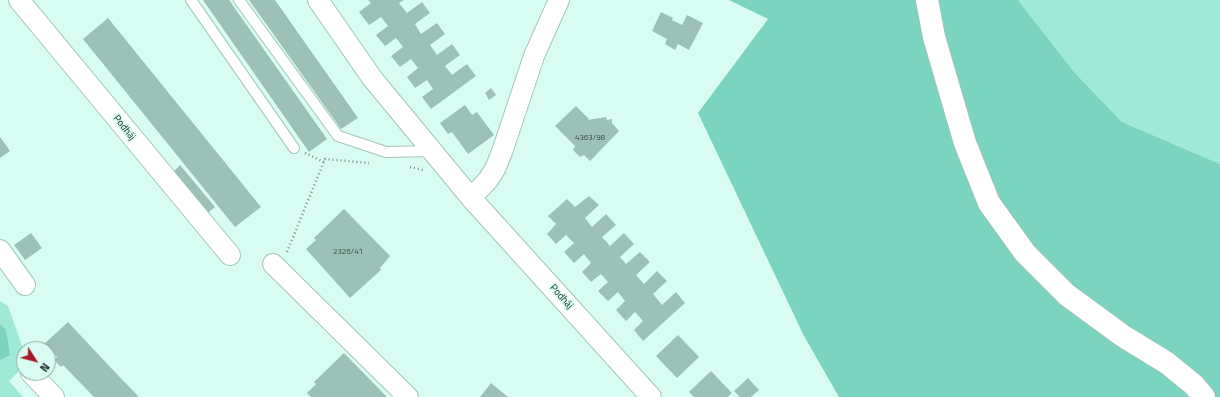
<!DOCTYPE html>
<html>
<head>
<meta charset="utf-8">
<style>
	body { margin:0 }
	#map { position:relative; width:1220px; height:397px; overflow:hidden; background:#d8fcf2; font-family:"Titillium Web",sans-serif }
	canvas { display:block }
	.north { position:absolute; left:16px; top:341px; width:40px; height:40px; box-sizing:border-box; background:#d8fcf2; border:1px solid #8da8a0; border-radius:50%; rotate:126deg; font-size:11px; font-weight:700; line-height:16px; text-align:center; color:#1c2a26 }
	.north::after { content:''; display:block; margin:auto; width:14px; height:18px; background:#ac1728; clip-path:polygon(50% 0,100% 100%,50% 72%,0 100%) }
</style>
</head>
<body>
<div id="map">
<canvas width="1220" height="397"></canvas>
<div class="north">N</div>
</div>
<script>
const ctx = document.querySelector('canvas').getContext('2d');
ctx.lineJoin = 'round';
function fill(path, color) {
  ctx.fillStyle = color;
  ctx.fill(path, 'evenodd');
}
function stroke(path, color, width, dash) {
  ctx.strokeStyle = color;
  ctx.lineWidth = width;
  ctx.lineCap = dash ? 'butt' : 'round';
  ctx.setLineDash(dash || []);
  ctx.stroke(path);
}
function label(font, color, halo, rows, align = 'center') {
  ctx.font = font + ' "Titillium Web",sans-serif';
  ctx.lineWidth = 3.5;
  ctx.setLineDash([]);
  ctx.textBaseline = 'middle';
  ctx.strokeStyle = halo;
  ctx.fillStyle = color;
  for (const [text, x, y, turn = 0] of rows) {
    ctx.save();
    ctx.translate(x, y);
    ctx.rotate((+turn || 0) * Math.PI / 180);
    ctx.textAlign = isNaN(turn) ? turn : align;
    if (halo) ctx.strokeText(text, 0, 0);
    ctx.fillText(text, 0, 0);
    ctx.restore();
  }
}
const green = new Path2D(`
	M1018,0H1220V164L1122,122L1074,72Z
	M0,301L8,306L24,351V366L9,381L23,397H0Z`);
const forest = new Path2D(`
	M729,0H1018L1074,72L1122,122L1220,164V397H839L804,336L698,113L768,19Z
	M0,324L6,330L10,355L0,360Z`);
const building = new Path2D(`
	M203,0H229L327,139L309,152Z
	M249,0H275L358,118L341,129Z
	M368,0H404L399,3L407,13L422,2L430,13L415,24L421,34L437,23L445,34L430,45L437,55L452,44L460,55L445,66L452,75L467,64L476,76L431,109L422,97L433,89L427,80L415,88L407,77L418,68L411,59L400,67L391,56L403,47L396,38L385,46L376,35L388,26L381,17L369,25L359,12L371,3Z
	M661,12L673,18L672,20L682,25L687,15L703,23L689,50L678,44L675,50L665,44L667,39L652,31Z
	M108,18L261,207L235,227L83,39Z
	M491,88L496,95L489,100L485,93Z
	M465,105L472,115L477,112L494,135L468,154L452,132L448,134L440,123Z
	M576,106L589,119L588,120L606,117L607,120L612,119V123L619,131L590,161L584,155L580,157L573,150L575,146L555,126Z
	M0,137L10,151L0,158Z
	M180,165L215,207L208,213L174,171Z
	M589,196L599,205L585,218L592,227L606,214L616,225L602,237L610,246L624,233L634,244L620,257L626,264L640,252L650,262L636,275L644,284L657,271L667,281L653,294L662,305L676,292L685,303L643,341L634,330L643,321L635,312L626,321L616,310L625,301L618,292L608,301L598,291L608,282L601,274L591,282L582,272L591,263L584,254L574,263L564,252L574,243L566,235L556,244L547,234L556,224L548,216L567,199L575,207Z
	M344,209L390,256L380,268L381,270L350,298L306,249L316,240L314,238Z
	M31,233L42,248L25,260L14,245Z
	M68,322L111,368L139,397H94L63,365L61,367L54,360L57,357L44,344Z
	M678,335L699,357L677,378L656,356Z
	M344,353L387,397H311L307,393L316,384L314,382Z
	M711,371L732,393L728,397H694L689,392Z
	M748,378L759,390L751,397H740L734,391Z
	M491,383L508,397H480Z`);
const path = new Path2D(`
	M305,153L324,162
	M410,167L423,170
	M287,252L325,159L369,163`);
const service = new Path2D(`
	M191,0L294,148
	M239,0L338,136L386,152L433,151`);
const minor = new Path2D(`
	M19,0L230,255
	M318,0L372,78L471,198L651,397
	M471,198L488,180L495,169L502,152L534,56L559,0
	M0,250L25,285
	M273,264L408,397
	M31,373L54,397`);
const tertiary = new Path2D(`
	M927,0L934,37L965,143L989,203L1025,253L1067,295L1123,336L1167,363L1194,385L1204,397`);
const numberNames = [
	["4363/98",590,138],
	["2326/41",348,252]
];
const streetNames = [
	["Podháj",124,128,51],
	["Podháj",561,297,48]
];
fill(green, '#9fe9d7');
fill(forest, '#7bd4bf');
fill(building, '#9dc0b7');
stroke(service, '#a3c6bd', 12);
stroke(minor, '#a3c6bd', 22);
stroke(tertiary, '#a3c6bd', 24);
stroke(path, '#778f88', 2.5, [1, 3]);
stroke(service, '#fff', 10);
stroke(minor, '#fff', 20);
stroke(tertiary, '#fff', 22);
label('8px', '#3c504a', null, numberNames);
label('10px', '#1c2a26', '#d8fcf2', streetNames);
</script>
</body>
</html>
